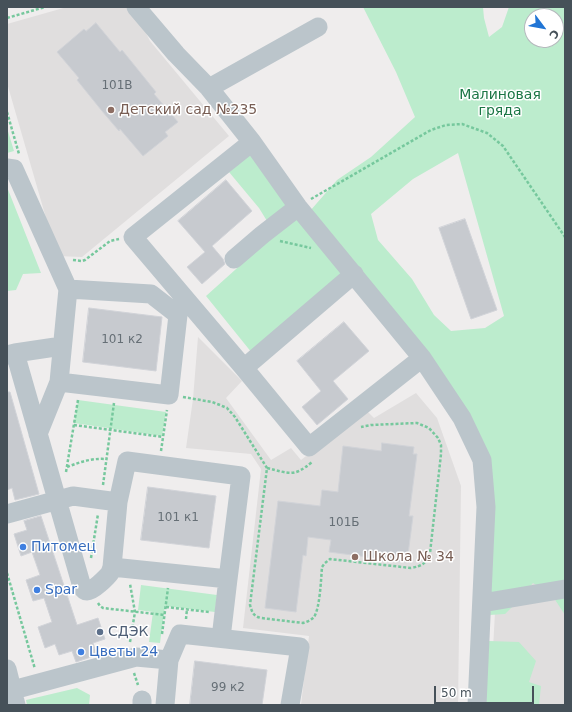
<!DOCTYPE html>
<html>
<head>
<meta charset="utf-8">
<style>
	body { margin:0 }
	#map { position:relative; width:572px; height:712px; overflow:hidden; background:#efeded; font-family:"DejaVu Sans",sans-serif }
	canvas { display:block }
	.frame { position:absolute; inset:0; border:8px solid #465159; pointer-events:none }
	.north { position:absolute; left:524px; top:8px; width:40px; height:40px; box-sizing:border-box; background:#fff; border:1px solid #b5b9bd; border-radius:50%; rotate:122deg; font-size:11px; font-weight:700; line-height:16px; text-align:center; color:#465159 }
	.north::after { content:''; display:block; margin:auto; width:14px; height:18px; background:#2175d5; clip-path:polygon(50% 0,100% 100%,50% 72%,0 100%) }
	.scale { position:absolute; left:434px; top:686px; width:100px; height:18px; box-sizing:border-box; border:2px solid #465159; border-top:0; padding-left:5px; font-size:12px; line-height:14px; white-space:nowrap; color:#465159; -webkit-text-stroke:3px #fff; paint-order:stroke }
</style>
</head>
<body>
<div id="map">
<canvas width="572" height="712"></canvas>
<div class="frame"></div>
<div class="north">С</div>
<div class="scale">50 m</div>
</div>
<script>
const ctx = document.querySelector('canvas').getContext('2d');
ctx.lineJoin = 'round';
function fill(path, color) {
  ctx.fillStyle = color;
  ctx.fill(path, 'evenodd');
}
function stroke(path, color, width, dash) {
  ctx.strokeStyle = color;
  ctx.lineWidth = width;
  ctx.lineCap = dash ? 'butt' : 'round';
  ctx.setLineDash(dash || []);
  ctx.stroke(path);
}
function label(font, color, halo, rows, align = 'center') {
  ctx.font = font + ' "DejaVu Sans",sans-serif';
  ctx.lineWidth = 3;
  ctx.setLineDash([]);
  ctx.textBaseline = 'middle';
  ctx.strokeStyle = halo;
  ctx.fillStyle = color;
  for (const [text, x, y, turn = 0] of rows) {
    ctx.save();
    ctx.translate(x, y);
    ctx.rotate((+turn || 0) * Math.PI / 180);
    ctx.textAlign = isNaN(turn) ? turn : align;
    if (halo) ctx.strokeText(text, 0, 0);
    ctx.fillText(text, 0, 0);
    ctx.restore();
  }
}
const education = new Path2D(`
	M67,7H133L150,41L229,136L82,257L57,256L7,83V24Z
	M198,337L242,381L226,398L271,460L291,448L301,460L365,409L374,418L416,393L437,418L461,486L458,705H301L309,636L243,628L261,469L251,454L186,448L193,399Z
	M565,572V705H490L497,575Z`);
const green = new Path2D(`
	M363,7H483L484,18L489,37L502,27L509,7H565V615L552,595L533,583L518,601L505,614L489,615V464L310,211L337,180L371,157L415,117L396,72ZM532,16H556V40H532ZM458,153L504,316L485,328L451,331L434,315L412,279L378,240L371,214L413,179Z
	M7,128L14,151L7,153Z
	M251,153L344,273L252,353L206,296L275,234L259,208L229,172Z
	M7,187L41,273L23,274L16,290L7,291Z
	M78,400L166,412L162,436L74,423Z
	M141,585L217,595L215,612L165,606L160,643L149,642L153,612L138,610Z
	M489,641L519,642L536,661L529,682L541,686L539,705H485Z
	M77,688L90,695L89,705H27L26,700Z`);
const building = new Path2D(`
	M96,23L120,52L122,50L156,92L154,94L178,122L165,132L168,136L143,156L120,129L119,131L102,111L77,80L79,78L57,52L84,29L86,31Z
	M226,180L252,211L212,246L223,259L225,264L202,284L187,267L205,252L178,221Z
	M465,219L497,310L471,319L439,228Z
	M89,308L162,317L156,371L83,362Z
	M344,322L369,351L333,381L348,399L317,425L302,407L321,391L297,361Z
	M7,392H10L39,494L15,500L12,488L7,490Z
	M382,443L414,447L413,454H417L409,516H413L407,562L329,552L331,540L308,537L306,556L303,555L296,612L265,608L278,501L320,506L322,490L338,492L343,446L381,451Z
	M148,487L216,496L209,548L141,540Z
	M41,516L77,625L98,618L105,639L93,643L97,655L76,662L72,651L59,655L55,644L45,648L38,627L52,622L44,598L33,601L26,580L40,575L32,552L21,556L14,534L27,530L24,521Z
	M195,661L267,670L262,705H190Z`);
const path = new Path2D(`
	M7,18L45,7
	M7,112L19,154
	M311,199L431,130L446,125L462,124L487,133L503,146L565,237
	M280,241L311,248
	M73,260L82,261L85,260L110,241L119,239
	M183,397L212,402L220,405L227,408L235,417L267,468L250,605C252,612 253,616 261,618L303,623C307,622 311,620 314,617C320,608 321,579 322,567L325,563L330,559L411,568C422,566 426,564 430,553L441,454V445L438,438L429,428L417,423L371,425L361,427
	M74,425L163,437
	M161,451L167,410
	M67,467C80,462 92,458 106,459
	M267,468C289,473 293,478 312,462
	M66,472L78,400
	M103,485L114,403
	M91,558L98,514
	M7,573L35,669
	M98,603L100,606L103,608L164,615
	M166,607L209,612
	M186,619L187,609
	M162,634L168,588
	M130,642L135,612L130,584
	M134,673L138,685`);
const minor = new Path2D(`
	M136,7L176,54L209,88L252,142L298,207L422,358L462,418L482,460L486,507L477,705
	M209,88L318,27
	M252,142L133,237L244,368L309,447L422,358
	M7,168L14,169L68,289
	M234,259L262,235L298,207
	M68,289L151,294L178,315L169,395L59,382Z
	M15,353L62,346
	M7,355L15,353L82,587C83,589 84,591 87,591C92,592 107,577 110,573C110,572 112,568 112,567
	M244,368L354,274
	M38,434L59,382
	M127,461L241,476L228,579L112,567L118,502Z
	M7,514L73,496L118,502
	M482,603L565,589
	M221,638L228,579
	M7,669L16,705
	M13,690L136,657L169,660
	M142,705V700
	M165,705L169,660L180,634L300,647L290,705`);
const markers = [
	[111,110,4,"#8d6e63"],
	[23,547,4,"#3f7fe0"],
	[355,557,4,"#8d6e63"],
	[37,590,4,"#3f7fe0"],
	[100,632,4,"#5c6f8a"],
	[81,652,4,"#3f7fe0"]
];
const numberNames = [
	["101В",117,86],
	["101 к2",122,340],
	["101 к1",178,518],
	["101Б",344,523],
	["99 к2",228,688]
];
const parkNames = [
	["Малиновая",500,95],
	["гряда",500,111]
];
const educationNames = [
	["Детский сад №235",119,110],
	["Школа № 34",363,557]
];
const shopNames = [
	["Питомец",31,547],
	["Spar",45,590],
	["Цветы 24",89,652]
];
const serviceNames = [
	["СДЭК",108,632]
];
fill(education, '#e0dede');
fill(green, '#bceccd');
fill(building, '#c7cacf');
stroke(building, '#d1d3d8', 1);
stroke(path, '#76c89d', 2.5, [3, 2]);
stroke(minor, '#bbc5cb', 19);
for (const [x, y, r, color] of markers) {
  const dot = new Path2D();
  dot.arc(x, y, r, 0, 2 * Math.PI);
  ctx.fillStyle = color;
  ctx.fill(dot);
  stroke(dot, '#fff', 1.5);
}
label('12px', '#666f76', null, numberNames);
label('14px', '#1b7645', '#fff', parkNames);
label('14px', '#785e54', '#fff', educationNames, 'left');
label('14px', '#366cbe', '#fff', shopNames, 'left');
label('14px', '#4e5e75', '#fff', serviceNames, 'left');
</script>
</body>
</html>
